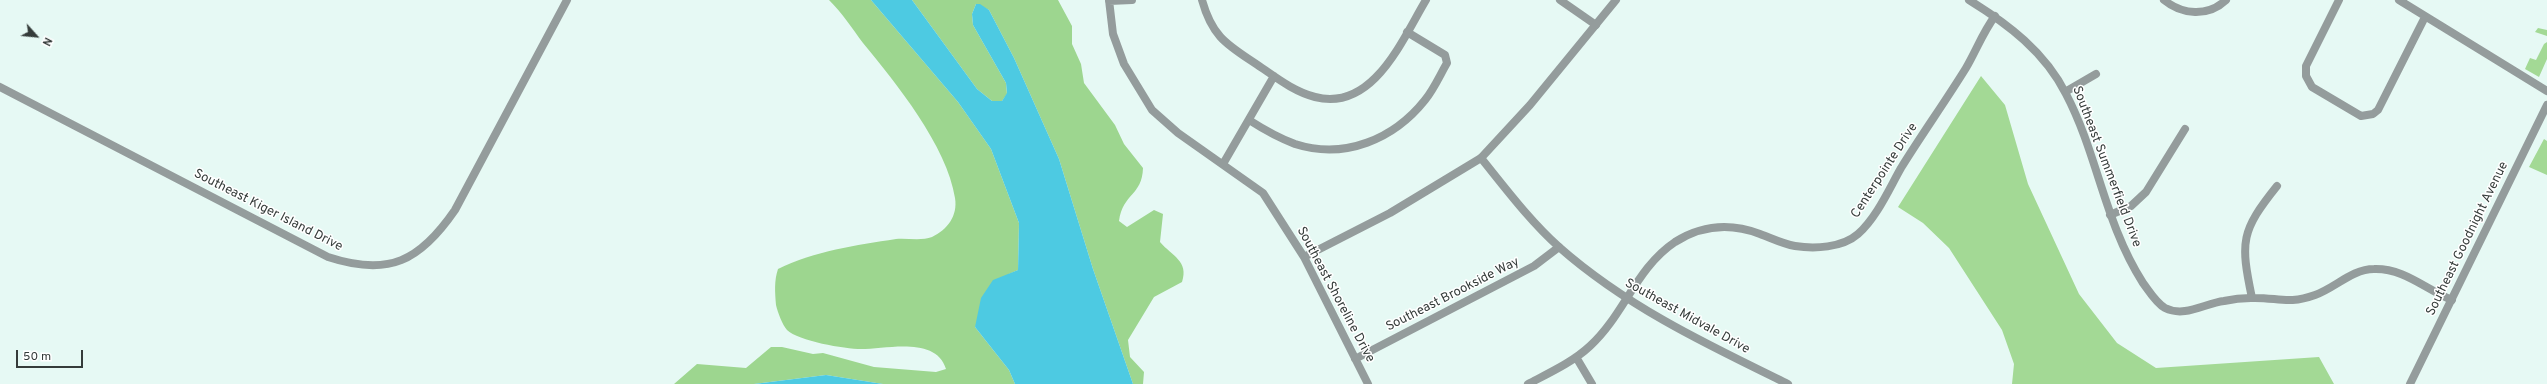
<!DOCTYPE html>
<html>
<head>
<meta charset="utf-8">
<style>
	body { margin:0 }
	#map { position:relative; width:2547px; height:384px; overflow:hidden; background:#e6f9f4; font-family:Overpass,sans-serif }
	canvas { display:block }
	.north { position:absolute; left:16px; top:16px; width:40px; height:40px; -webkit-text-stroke:3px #fff; paint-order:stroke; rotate:117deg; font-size:11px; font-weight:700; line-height:16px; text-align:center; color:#353c3a }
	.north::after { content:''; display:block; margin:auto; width:14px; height:18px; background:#353c3a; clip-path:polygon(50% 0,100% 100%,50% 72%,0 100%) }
	.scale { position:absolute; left:16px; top:350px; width:67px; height:18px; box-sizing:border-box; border:2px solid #353c3a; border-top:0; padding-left:5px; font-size:12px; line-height:14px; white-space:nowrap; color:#353c3a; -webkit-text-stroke:3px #fff; paint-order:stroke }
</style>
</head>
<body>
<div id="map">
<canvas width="2547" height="384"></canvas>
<div class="north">N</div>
<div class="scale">50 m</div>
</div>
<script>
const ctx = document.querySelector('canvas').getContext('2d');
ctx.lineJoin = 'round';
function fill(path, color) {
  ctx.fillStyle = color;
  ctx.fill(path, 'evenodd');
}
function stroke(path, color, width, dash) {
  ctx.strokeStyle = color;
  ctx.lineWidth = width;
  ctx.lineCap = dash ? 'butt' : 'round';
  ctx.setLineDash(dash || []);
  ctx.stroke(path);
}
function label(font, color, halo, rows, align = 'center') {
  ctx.font = font + ' Overpass,sans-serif';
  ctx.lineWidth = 3;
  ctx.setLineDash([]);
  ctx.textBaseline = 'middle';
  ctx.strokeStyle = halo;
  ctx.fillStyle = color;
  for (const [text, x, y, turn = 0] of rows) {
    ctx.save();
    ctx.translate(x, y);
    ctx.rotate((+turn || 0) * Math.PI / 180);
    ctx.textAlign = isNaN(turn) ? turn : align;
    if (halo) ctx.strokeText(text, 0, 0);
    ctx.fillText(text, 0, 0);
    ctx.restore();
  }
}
const green = new Path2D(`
	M2538,28L2547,30V59L2539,77L2525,69L2530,58L2536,60L2544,44L2547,42V36L2535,32Z
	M1981,76L2005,105L2028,184L2079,294L2117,343L2156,368L2319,357L2334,384H2012L2014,364L2002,330L1949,248L1923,223L1898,207Z
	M2544,139L2547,141V175L2529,167Z`);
const forest = new Path2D(`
	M829,0H871L958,102L991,149L1019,223L1018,270L1009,274L975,327L1009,370L1015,384H883L826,375L754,384H674L697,364L746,368L771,347H782L813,354L823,353L874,367L936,372L946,369C936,336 887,349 861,349C845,349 798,341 787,330C782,324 778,313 776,305C775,292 774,281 778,269C815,251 856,245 896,239C907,238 922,241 932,237C947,230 958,216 955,198C947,146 896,83 863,43C852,28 842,13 829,0Z
	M912,0H1058L1072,26V44L1081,64L1084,83L1115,125L1124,144L1143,168C1142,196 1123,193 1119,221L1127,227L1154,210L1163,214L1160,242C1172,256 1189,261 1182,282L1154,297L1128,340L1130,357L1144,372L1143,384H1133L1093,269L1059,159L1014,58L989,10L976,4L972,14L973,25L1006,83L1007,94L1002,101H992L977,89Z`);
const water = new Path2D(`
	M871,0H912L977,89L992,101H1002L1007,93L1006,83L973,25L972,14L976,4H980L989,10L1014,58L1059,159L1093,269L1133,384H1015L1009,370L975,327L981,298L993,280L1018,270L1019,223L991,149L958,102Z
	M826,375L883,384H754Z`);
const minor = new Path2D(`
	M1109,0L1113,34L1124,64L1152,110L1178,133L1263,193L1304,257L1368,384
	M1202,0C1213,40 1230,46 1262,68C1278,79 1295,92 1315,97C1373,112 1402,40 1426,0
	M1560,0L1596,25
	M1969,0C2008,24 2045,52 2066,94C2098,155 2104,222 2143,283C2149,291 2156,303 2165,308C2185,318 2205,303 2224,301C2233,299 2243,298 2251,298C2277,297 2288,305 2315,295C2335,288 2352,269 2374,269C2404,268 2425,289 2452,300
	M2164,0C2182,15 2208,17 2226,0
	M2339,0L2306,66V76L2312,87L2361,116L2373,114L2378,110L2425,17
	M2399,0L2547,91
	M1109,1L1132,0
	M0,87L328,257C389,277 420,261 455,210L567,0
	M2065,92L2096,74
	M1249,120C1263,129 1279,138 1295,144C1345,160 1394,139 1425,100C1434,89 1440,75 1447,63L1445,55L1407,32
	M1223,164L1274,76
	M2110,215L2131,206L2146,192L2185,129
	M1304,257L1390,213L1481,158
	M2252,298C2240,241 2241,231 2277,186
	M1576,357L1592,384
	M1355,359L1534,266L1559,247
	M1528,384C1549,373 1573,362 1590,346C1624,315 1636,268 1675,242C1702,225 1731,223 1760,234C1771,238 1783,244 1795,246C1814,249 1842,248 1858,234C1877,217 1889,189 1901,168C1922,134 1945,102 1966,68C1976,51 1983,32 1995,16`);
const tertiary = new Path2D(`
	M1616,0L1530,105L1481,158C1506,189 1530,221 1559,247C1627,307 1708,345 1788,384
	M2410,384L2547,105`);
const streetNames = [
	["Southeast Summerfield Drive",2106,167,69],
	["Centerpointe Drive",1885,171,-57],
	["Southeast Kiger Island Drive",268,211,27],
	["Southeast Goodnight Avenue",2468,239,-64],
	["Southeast Shoreline Drive",1335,295,62],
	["Southeast Brookside Way",1453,295,-27],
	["Southeast Midvale Drive",1687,317,29]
];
fill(green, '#a3d995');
fill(forest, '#9dd68f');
fill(water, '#4dcae2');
stroke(minor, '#949c9c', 8);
stroke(tertiary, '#949c9c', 8);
label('13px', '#353c3a', '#fff', streetNames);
</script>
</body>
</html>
